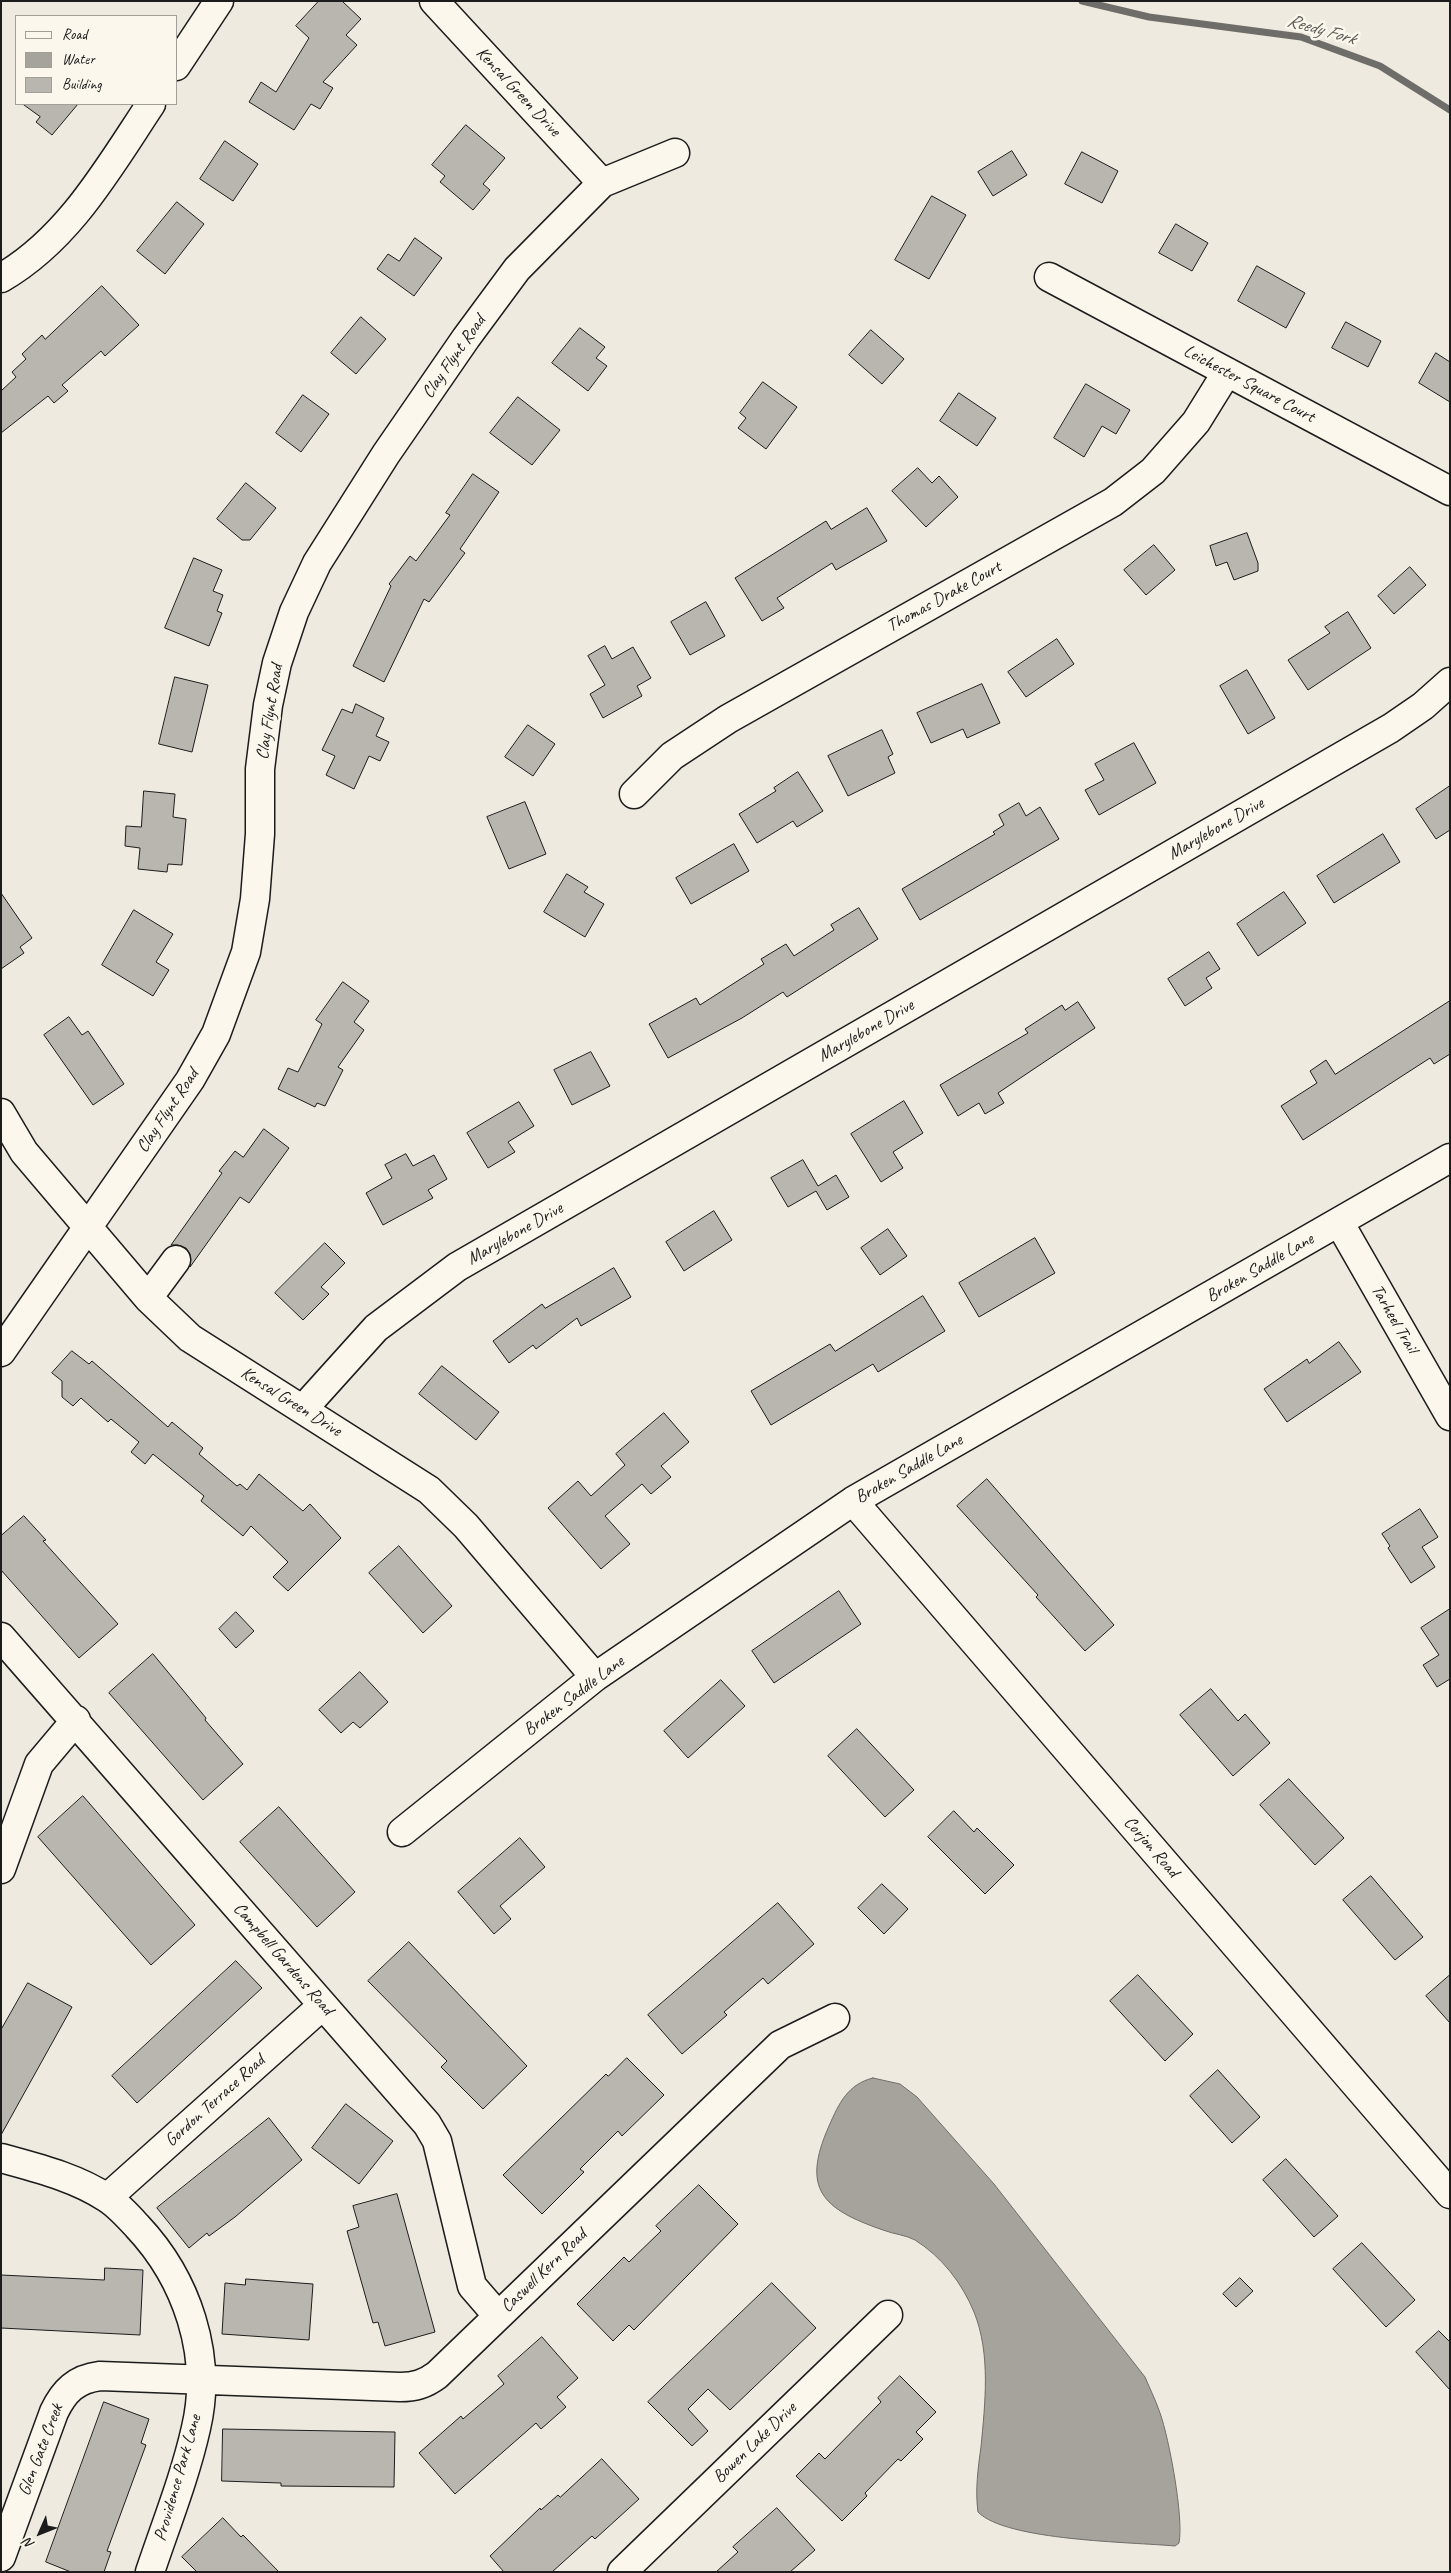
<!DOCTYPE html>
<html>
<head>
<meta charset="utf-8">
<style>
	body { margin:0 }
	#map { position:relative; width:1451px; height:2573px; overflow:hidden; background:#eeeadf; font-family:Caveat,sans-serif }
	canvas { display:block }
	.frame { position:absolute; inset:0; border:2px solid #1c1c1c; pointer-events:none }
	.legend { position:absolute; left:15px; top:15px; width:162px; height:90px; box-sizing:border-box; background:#fbf7ec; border:1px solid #a29f99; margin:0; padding:6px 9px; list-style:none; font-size:15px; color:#1c1c1c }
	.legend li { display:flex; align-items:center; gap:10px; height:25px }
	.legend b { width:25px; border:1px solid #a29f99 }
	.north { position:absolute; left:15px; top:2508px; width:50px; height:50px; -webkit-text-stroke:4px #fbf7ec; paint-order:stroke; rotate:226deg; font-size:14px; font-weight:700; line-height:20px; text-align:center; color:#1c1c1c }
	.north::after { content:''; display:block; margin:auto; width:18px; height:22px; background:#1c1c1c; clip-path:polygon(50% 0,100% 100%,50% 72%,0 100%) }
</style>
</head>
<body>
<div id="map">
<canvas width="1451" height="2573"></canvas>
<div class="frame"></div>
<ul class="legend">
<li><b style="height:6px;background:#fbf7ec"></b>Road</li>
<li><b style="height:14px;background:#a6a39d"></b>Water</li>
<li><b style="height:14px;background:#b9b6af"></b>Building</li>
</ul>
<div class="north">N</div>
</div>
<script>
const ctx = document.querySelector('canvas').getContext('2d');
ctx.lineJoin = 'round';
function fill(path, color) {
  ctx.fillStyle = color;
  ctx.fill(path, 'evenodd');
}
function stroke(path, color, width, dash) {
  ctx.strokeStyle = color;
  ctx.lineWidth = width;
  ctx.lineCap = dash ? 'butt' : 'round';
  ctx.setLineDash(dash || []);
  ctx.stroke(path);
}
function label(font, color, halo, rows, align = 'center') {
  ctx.font = font + ' Caveat,sans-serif';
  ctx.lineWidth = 5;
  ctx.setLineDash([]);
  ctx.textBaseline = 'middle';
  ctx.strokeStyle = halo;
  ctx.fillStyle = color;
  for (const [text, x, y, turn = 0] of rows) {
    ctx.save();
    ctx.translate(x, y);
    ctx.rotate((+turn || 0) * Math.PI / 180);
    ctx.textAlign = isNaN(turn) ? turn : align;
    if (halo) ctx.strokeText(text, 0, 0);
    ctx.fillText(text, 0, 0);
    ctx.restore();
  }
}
const water = new Path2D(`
	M873,2078L900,2084L917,2097L994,2184L1145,2377C1150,2389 1156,2401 1160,2413C1169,2438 1184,2518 1179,2543L1175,2546C1132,2542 1006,2541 978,2512C975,2491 978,2468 981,2447C985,2404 991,2354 974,2312C962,2283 942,2257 915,2240C906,2235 893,2234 883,2230C822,2209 801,2189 829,2126C839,2103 848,2084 873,2078Z`);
const stream = new Path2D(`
	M1082,1L1149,17L1301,37L1380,66L1450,110`);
const building = new Path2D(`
	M319,1H342L361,19L346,35L357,45L323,82L333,88L320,109L311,104L294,130L249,102L261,82L276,92L309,38L296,26Z
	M23,104H78L52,135L36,122L40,117Z
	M466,125L505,158L483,184L490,190L473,210L440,182L445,176L432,165Z
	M225,141L258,164L233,201L200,179Z
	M1012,151L1027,175L993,196L978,172Z
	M1082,152L1118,171L1102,203L1065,184Z
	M932,196L966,215L929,279L895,260Z
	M177,202L204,224L165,274L137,251Z
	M1176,224L1208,243L1192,271L1159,253Z
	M415,238L442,258L414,296L377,269L388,254L399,261Z
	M1257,266L1305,293L1286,328L1238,301Z
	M102,286L139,325L105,356L101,351L62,385L68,391L54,403L48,396L1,433V391L16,377L12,372L26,359L22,354L42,335L45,339Z
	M361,317L386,339L356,374L331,353Z
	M1346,322L1381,341L1368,367L1332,348Z
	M580,328L605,347L596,358L607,366L588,391L552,363Z
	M871,330L904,359L882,384L849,355Z
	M1436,353L1450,362V402L1419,383Z
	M763,382L797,407L766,449L738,428L746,418L740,413Z
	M1086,384L1130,410L1116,434L1102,426L1084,457L1054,438Z
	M959,393L996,418L977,446L940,421Z
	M303,395L329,414L301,452L276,433Z
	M518,397L560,430L532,465L490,433Z
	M918,468L932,483L939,476L958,497L926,527L892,491Z
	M473,474L499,492L460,549L465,553L429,602L424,599L384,682L353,666L391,586L389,584L410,556L416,561L450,515L446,513Z
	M246,483L276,508L250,540H242L217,519Z
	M867,508L887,541L836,570L832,563L777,598L784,608L762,621L735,578L826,521L831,529Z
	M1247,533L1258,563V571L1234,580L1227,562L1216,566L1210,546Z
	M1154,545L1175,570L1146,595L1124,570Z
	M194,558L222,570L213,591L223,595L217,611L222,613L209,646L165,628Z
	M1410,567L1426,585L1394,614L1378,596Z
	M706,602L725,636L690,655L671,622Z
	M1348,612L1371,648L1308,690L1288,660L1330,633L1325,627Z
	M1057,639L1074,664L1026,697L1008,672Z
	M605,646L612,659L633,647L651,678L637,686L642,696L603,718L590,694L605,685L588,656Z
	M1247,670L1275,718L1248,734L1220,686Z
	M175,677L208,685L192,752L159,744Z
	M982,684L1000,723L967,738L963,729L931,743L917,713Z
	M356,704L384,718L376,736L389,742L380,761L369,756L354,789L326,775L335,756L322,750L342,709L352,713Z
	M528,725L555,744L533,776L505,757Z
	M882,730L893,754L888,757L895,773L848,796L828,756Z
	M1134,743L1156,783L1099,815L1085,790L1104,780L1095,764Z
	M798,772L823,811L797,827L793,821L757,843L739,814L776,791L774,788Z
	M1450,786V830L1436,839L1416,809Z
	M144,791L175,794L173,817L186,819L182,865L168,864L167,872L138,869L140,848L125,846L126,826L141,827Z
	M525,802L546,854L509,869L487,817Z
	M1019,803L1026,816L1040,807L1059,839L920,920L902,889L995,834L993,832L1004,825L999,815Z
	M1383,834L1400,862L1334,903L1317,876Z
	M734,844L749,871L691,904L676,878Z
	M567,874L588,887L584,892L604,904L585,937L544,912Z
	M1284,892L1306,923L1258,956L1237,924Z
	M1,893L32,938L20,947L24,953L1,969Z
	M859,908L878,939L787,997L783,992L742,1018L668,1058L649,1024L696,998L700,1005L764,964L761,959L786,944L794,956L834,930L831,925Z
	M134,910L173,934L156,962L169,970L153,996L102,965Z
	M1209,952L1220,969L1206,978L1212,988L1185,1006L1168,979Z
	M343,982L369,1001L354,1022L364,1030L338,1067L343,1070L325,1106L317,1103L315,1107L278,1089L288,1068L298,1072L322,1024L316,1020Z
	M1450,1001V1054L1434,1064L1430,1058L1303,1140L1281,1106L1317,1083L1310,1071L1326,1060L1335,1074Z
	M1078,1002L1095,1028L998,1093L1004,1103L985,1114L979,1103L958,1116L940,1085L1028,1033L1025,1029L1062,1005L1065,1010Z
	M69,1017L82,1035L88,1031L124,1084L93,1105L44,1035Z
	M591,1052L610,1086L572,1105L554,1070Z
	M904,1101L923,1133L893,1152L903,1168L881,1182L851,1134Z
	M519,1102L534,1126L508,1142L515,1152L488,1168L467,1133Z
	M264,1129L289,1148L249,1203L240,1197L190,1267V1254L186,1248L178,1245H171L222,1173L219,1171L235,1151L243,1157Z
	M406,1154L413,1166L434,1155L447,1179L428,1190L433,1198L383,1225L366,1193L392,1178L385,1165Z
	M803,1160L818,1186L836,1175L849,1197L827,1210L816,1191L788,1207L771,1178Z
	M714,1211L732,1240L684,1271L666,1242Z
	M888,1229L907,1256L880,1275L861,1248Z
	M1035,1238L1055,1273L979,1317L959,1283Z
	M325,1243L345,1263L321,1287L329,1294L303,1320L275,1293Z
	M614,1268L631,1297L581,1326L577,1318L536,1349L533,1345L509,1363L493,1341L542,1304L545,1308Z
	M923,1296L945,1331L878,1372L873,1364L771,1425L751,1391L830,1344L835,1351Z
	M1339,1342L1361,1372L1287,1422L1264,1389L1307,1359L1309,1363Z
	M72,1351L89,1364L92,1361L168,1427L172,1422L203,1448L199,1454L237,1486L240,1484L247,1490L259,1474L303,1511L310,1504L341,1538L288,1591L273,1577L288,1562L251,1526L243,1536L201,1501L204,1496L153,1454L145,1464L131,1452L139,1442L111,1419L108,1422L81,1398L73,1406L62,1397V1381L52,1373Z
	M442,1366L499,1412L476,1440L419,1394Z
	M664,1413L689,1442L661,1466L671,1477L651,1494L642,1484L605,1516L630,1544L601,1569L548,1508L578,1481L591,1496L625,1465L616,1454Z
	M987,1479L1114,1625L1085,1651L1036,1597L1038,1595L957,1506Z
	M1420,1509L1438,1537L1422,1547L1435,1567L1411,1583L1388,1548L1390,1546L1382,1534Z
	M24,1516L46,1540L43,1541L118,1624L79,1658L1,1570V1536Z
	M399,1546L452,1606L423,1633L369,1573Z
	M839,1591L861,1624L774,1683L752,1651Z
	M1450,1609V1679L1437,1687L1423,1665L1439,1655L1421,1628Z
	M236,1612L254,1631L236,1648L219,1629Z
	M153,1654L206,1718L205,1720L243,1764L203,1800L109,1693Z
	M360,1672L388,1702L360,1728L353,1722L341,1733L319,1710Z
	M721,1680L745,1706L688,1758L664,1731Z
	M1211,1689L1238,1721L1245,1714L1270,1743L1233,1776L1180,1715Z
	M857,1729L914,1790L885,1817L828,1756Z
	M1289,1779L1344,1838L1315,1865L1260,1805Z
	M83,1796L195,1925L151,1965L38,1837Z
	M279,1807L355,1892L317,1927L240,1842Z
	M954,1811L974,1832L977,1828L1014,1865L985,1894L928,1837Z
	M520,1838L545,1867L500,1906L511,1919L494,1934L458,1892Z
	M1371,1876L1423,1937L1395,1960L1343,1900Z
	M882,1884L908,1909L884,1934L858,1908Z
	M778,1903L814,1944L768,1984L763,1978L724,2012L727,2015L682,2054L648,2015Z
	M409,1942L527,2066L483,2109L441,2067L447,2061L368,1981Z
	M236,1961L262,1988L137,2103L112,2076Z
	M1138,1975L1193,2034L1165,2061L1110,2001Z
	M1450,1975V2023L1426,1996Z
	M28,1983L72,2007L1,2135V2030Z
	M627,2058L664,2095L622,2136L618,2131L580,2169L584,2172L542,2214L503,2175L606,2074L608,2076Z
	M1218,2070L1260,2117L1232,2143L1190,2096Z
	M346,2104L393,2141L359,2184L312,2148Z
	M269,2118L302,2160L235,2217L209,2236L207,2233L189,2248L157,2208Z
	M1286,2159L1338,2216L1314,2237L1263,2180Z
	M699,2185L738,2224L634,2330L629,2325L613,2341L577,2304L624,2257L629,2262L661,2231L656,2226Z
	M397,2194L435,2332L385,2346L378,2322L373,2323L347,2231L359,2227L353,2206Z
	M1362,2243L1415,2300L1386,2327L1333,2269Z
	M105,2268L143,2270L140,2335L1,2328V2275L104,2280Z
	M1240,2278L1253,2291L1236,2307L1223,2294Z
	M246,2279L313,2284L309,2340L222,2334L225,2283L245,2285Z
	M772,2283L816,2328L730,2410L708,2389L688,2409L708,2431L692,2446L648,2402Z
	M1439,2331L1450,2342V2390L1416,2352Z
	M542,2337L578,2378L557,2397L566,2407L541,2429L536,2423L455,2494L419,2453L461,2416L463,2419L504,2384L498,2376Z
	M900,2376L936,2412L916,2432L923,2439L901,2461L898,2459L865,2493L867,2496L842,2521L796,2476L819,2453L825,2459L881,2402L878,2398Z
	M104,2402L149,2419L141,2443L146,2445L107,2551L111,2552L104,2572H71L46,2562Z
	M223,2429L395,2432L394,2487L281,2486V2483L222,2481Z
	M602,2459L639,2499L595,2539L592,2536L552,2572H504L490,2556L540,2508L541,2510L558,2495L560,2497Z
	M777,2508L815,2550L790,2572H716L738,2552L733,2547Z
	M223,2518L241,2537L243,2535L279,2572H197L182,2557Z`);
const minor = new Path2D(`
	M434,1L602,183
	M176,66L219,1
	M1049,277L1450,491
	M1,278C69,239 109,167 151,104
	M634,794L672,756L728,719L1113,502L1153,471L1196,422L1227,372
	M1,1113L24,1152L148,1298L190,1338L429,1490L466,1526L595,1677
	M1339,1222L1450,1416
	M148,1298L176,1260
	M1,1352L190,1080L216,1034L246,952L255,899L260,834V769L268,705L277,663L294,612L317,563L386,454L466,338L517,269L602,183L675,153
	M303,1409L376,1328L457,1267L1391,728L1423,706L1450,682
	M853,1501L1450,2194
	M1,1637L427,2124L437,2141L472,2286L498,2316
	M402,1832L595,1677L853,1501L1450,1158
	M1,1869L39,1764L76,1720
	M1,2158C37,2168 75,2177 107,2198C118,2205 128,2216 137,2226C187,2279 213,2355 196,2428C185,2477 166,2524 150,2572
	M107,2198L323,2005
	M1,2557L54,2412C64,2391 76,2379 100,2376L400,2387C415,2387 425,2384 437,2375L780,2045L835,2018
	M622,2572L888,2315`);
const streetNames = [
	["Kensal Green Drive",518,92,47],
	["Clay Flynt Road",454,357,-55],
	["Leichester Square Court",1249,384,28],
	["Thomas Drake Court",944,597,-29],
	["Clay Flynt Road",270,712,-81],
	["Marylebone Drive",1216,829,-30],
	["Marylebone Drive",866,1031,-30],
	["Clay Flynt Road",168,1111,-56],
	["Marylebone Drive",515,1234,-30],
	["Broken Saddle Lane",1260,1268,-30],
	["Tarheel Trail",1394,1319,60],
	["Kensal Green Drive",291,1402,32],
	["Broken Saddle Lane",909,1469,-30],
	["Broken Saddle Lane",574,1696,-37],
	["Corjon Road",1151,1847,49],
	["Campbell Gardens Road",283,1959,49],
	["Gordon Terrace Road",215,2101,-42],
	["Caswell Kern Road",544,2271,-44],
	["Bowen Lake Drive",755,2443,-44],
	["Glen Gate Creek",41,2450,-69],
	["Providence Park Lane",178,2478,-74]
];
const waterNames = [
	["Reedy Fork",1321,30,16]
];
fill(water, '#a6a39d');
stroke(water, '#6f6d69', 1);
stroke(stream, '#6f6d69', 7);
fill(building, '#b9b6af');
stroke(building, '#1c1c1c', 1);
stroke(minor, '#1c1c1c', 31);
stroke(minor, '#fbf7ec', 28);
label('18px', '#1c1c1c', '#fbf7ec', streetNames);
label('italic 19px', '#5a5956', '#fbf7ec', waterNames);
</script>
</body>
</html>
